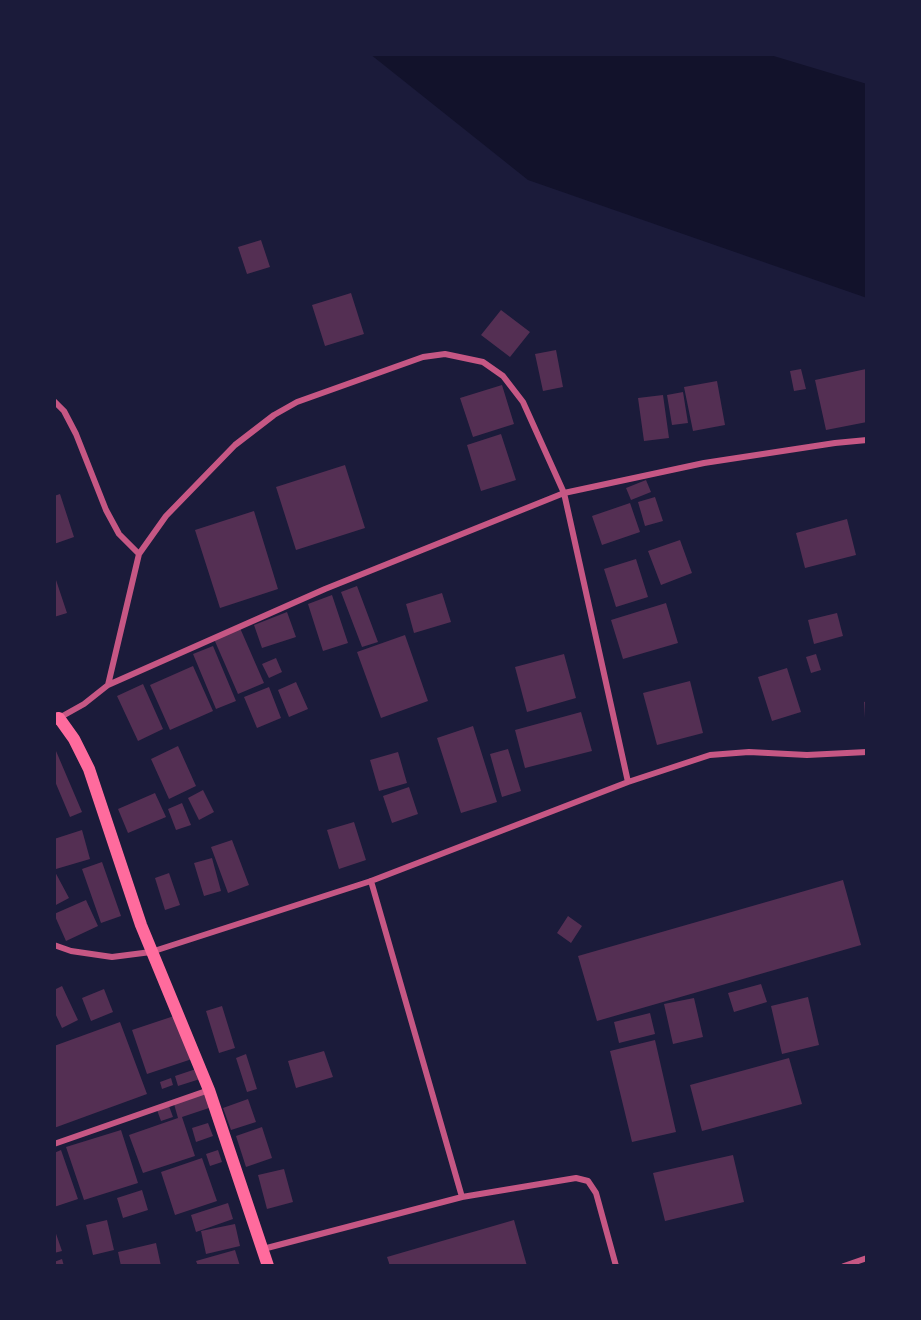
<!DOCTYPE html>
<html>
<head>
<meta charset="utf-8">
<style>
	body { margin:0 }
	#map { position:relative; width:921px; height:1320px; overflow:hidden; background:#1b1b3a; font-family:"Exo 2",sans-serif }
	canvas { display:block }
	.frame { position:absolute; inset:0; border:56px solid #1b1b3a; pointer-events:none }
</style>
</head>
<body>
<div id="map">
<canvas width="921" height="1320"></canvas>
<div class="frame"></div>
</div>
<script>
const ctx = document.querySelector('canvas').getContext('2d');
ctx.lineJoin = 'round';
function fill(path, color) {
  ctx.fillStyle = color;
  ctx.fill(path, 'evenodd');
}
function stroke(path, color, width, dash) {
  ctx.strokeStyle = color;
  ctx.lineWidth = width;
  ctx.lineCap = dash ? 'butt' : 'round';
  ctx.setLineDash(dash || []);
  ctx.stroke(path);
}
const water = new Path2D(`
	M370,54H767L867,84V298L528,180Z`);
const building = new Path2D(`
	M261,240L270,267L247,274L238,247Z
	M351,293L364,334L325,346L312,305Z
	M501,310L530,332L510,357L481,335Z
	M556,350L563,387L543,391L535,354Z
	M801,369L806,389L794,391L790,371Z
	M866,369L867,422L826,430L815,380Z
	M717,381L725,425L693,431L684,387Z
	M502,385L514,424L473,437L460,398Z
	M683,392L688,423L672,425L667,395Z
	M663,395L669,438L644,441L638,398Z
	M501,434L516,480L481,491L467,445Z
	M345,465L365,528L296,550L276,487Z
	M646,480L651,492L631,500L626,488Z
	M60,494L74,537L54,544V496Z
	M655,497L663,521L645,526L638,502Z
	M630,503L640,532L602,545L592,516Z
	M254,511L278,589L220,608L195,530Z
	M847,519L856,555L805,568L796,533Z
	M680,540L692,573L661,585L648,551Z
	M636,559L648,597L616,607L604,569Z
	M54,574L67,613L54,617Z
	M357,586L378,642L362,647L341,592Z
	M442,593L451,622L414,633L406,604Z
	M332,595L348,643L323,651L308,604Z
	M666,603L678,643L623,659L611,620Z
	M287,612L296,637L262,648L254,625Z
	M837,613L843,636L814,644L808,620Z
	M240,628L264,683L238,694L214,639Z
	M405,635L428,701L381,718L357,652Z
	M213,646L236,701L216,709L193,654Z
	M564,654L576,698L527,712L515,667Z
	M816,654L821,670L811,673L806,657Z
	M276,658L282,672L269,678L262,664Z
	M193,666L213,711L170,730L150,685Z
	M787,668L801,712L772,721L758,677Z
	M690,681L703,733L657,745L643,693Z
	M296,682L308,709L289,717L278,690Z
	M143,684L163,729L138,741L117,696Z
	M269,687L281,718L257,728L244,697Z
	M867,701V718H865L864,702Z
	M581,712L592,751L525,768L515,730Z
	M473,726L497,802L461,813L437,738Z
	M178,746L196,786L169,799L151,759Z
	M508,749L521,791L502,797L490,754Z
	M56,751L82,812L70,817L54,779V752Z
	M398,752L407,783L379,791L370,760Z
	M409,787L418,814L392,823L383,796Z
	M203,790L214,812L199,820L188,798Z
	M155,793L166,817L128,833L118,809Z
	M182,803L191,825L176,830L168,809Z
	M354,822L366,860L339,869L327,830Z
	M82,830L90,859L56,869L54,862V839Z
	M232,840L249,885L228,893L211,847Z
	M212,858L221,891L204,896L194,863Z
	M102,862L121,916L101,923L82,869Z
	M54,870L69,898L54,906Z
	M169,873L180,905L165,910L155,878Z
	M843,880L861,945L597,1021L578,956Z
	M86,900L98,926L66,941L54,914Z
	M568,916L582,926L571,943L557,933Z
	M761,984L767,1002L734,1012L728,993Z
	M62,986L78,1020L62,1028L54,1011V990Z
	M104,989L113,1012L91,1021L82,998Z
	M808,997L819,1045L782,1054L771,1006Z
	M694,998L703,1037L673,1044L664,1004Z
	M222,1006L235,1048L219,1053L206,1011Z
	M650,1013L655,1034L619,1043L614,1022Z
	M177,1015L192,1059L147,1074L132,1030Z
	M120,1022L147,1094L54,1128V1046Z
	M655,1040L676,1132L632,1142L610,1051Z
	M324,1051L333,1077L296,1088L288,1061Z
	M246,1054L257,1089L247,1092L236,1058Z
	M789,1058L802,1104L702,1131L690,1085Z
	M196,1069L200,1079L178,1086L175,1076Z
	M171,1078L173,1085L162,1089L160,1082Z
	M207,1093L212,1107L182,1117L195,1156L143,1173L129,1135L178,1118L174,1104Z
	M248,1099L256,1122L231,1130L223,1108Z
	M169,1106L173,1117L161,1121L157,1110Z
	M208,1123L213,1136L196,1142L192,1128Z
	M262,1127L272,1158L246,1167L236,1136Z
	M121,1130L138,1183L84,1200L66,1147Z
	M61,1150L78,1199L54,1207V1153Z
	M218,1150L222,1162L210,1166L206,1154Z
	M733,1155L744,1202L665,1221L653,1173Z
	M202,1158L217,1201L175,1215L161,1172Z
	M284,1169L293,1202L267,1209L258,1175Z
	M142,1190L148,1210L123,1218L117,1198Z
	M228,1203L233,1219L196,1232L191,1215Z
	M107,1220L114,1250L93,1255L86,1225Z
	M514,1220L527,1266H390L387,1257Z
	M235,1224L240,1246L206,1254L201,1231Z
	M54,1228L62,1251L54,1253Z
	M156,1243L161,1266H121L118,1252Z
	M235,1250L240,1266H198L196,1261Z
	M62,1259L64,1266H54V1262Z`);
const minor = new Path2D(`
	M54,401L64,411L76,434L106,510L119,534L139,554L108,685
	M139,554L166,516L235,445L274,415L297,402L423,357L445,354L483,362L503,376L523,402L564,493L628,782
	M59,718L84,704L108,685L325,589L564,493L704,463L835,443L867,440
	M371,881L462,1197
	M54,945L71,951L112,957L151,952L371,881L628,782L710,755L749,752L807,755L867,752
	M54,1144L209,1090
	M263,1249L462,1197L576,1178L588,1181L596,1193L616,1266
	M844,1266L867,1258`);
const secondary = new Path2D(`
	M54,719L59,718L74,739L89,769L141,925L209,1090L268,1266`);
fill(water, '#12122b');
fill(building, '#542f53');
stroke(minor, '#c65784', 6);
stroke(secondary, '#ff6b9d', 12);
</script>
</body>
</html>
